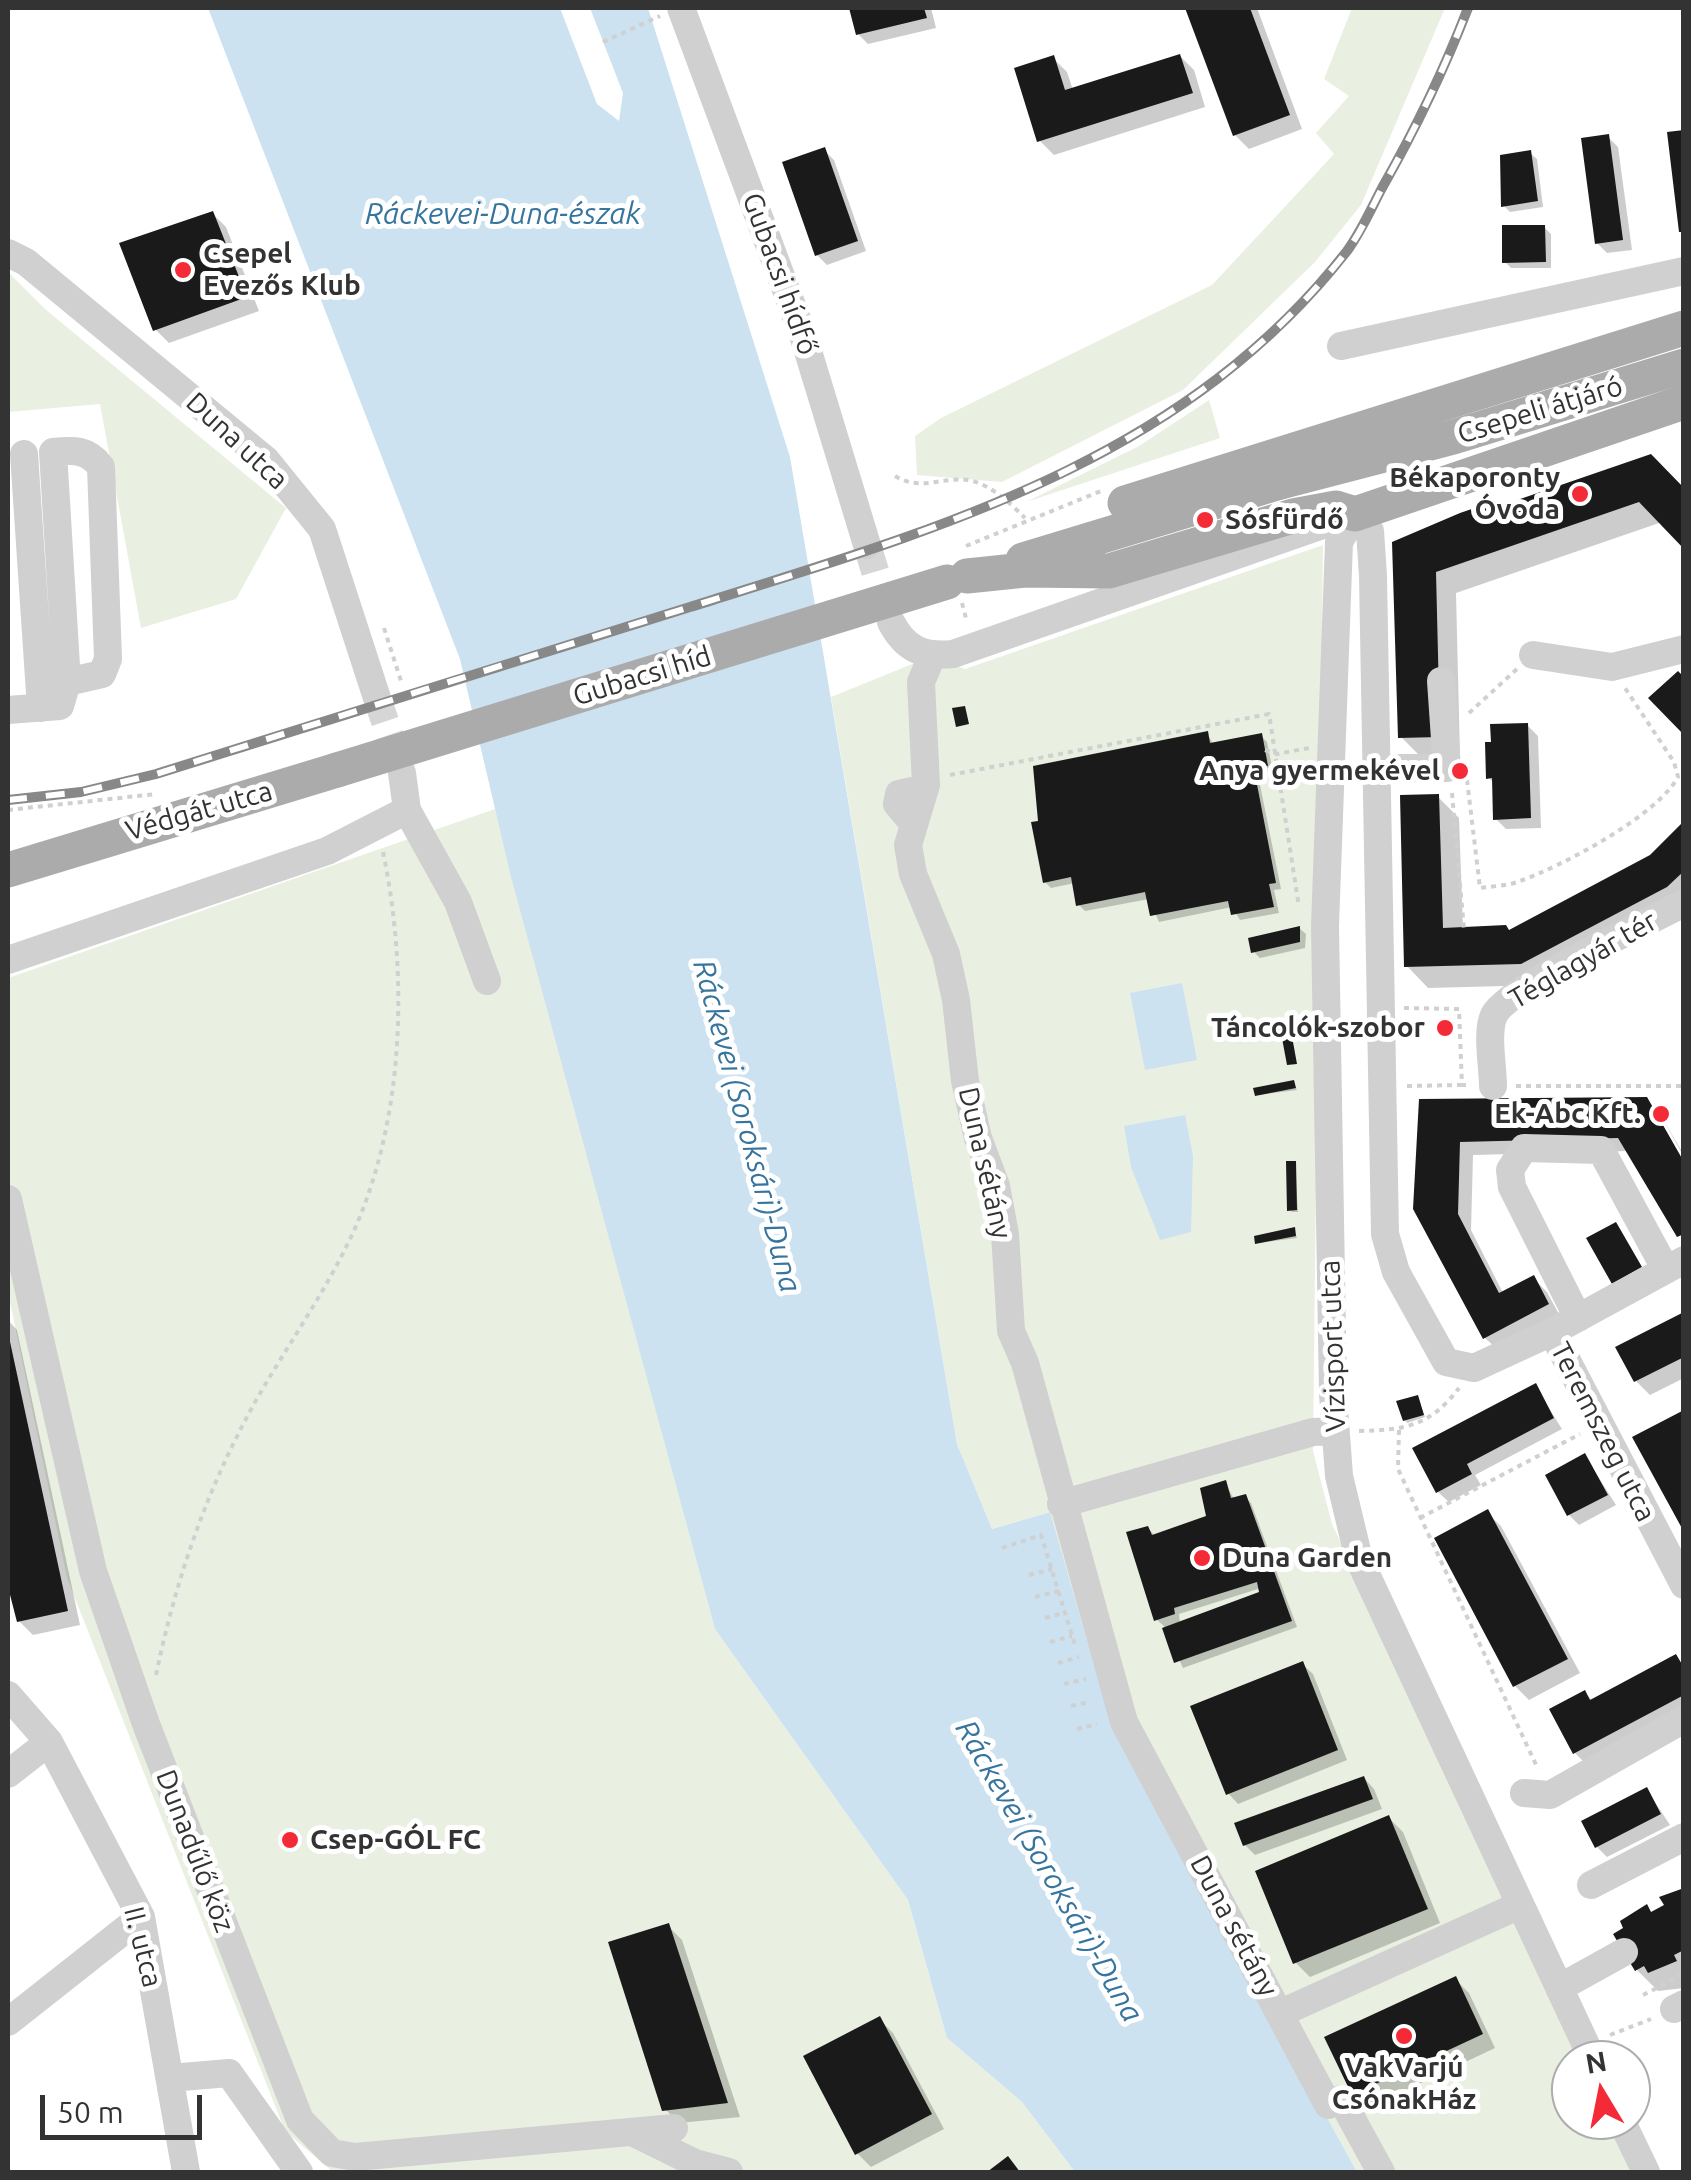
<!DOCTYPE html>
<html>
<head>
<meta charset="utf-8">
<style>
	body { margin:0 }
	#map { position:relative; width:1691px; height:2180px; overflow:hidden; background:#fff; font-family:Ubuntu,sans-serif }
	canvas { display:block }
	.frame { position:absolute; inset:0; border:10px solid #333; pointer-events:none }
	.north { position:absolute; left:1551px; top:2040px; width:100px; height:100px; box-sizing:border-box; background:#fff; border:2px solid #adadad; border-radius:50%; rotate:350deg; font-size:28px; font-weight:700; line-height:40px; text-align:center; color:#333 }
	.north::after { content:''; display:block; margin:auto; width:35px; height:45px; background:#f52a37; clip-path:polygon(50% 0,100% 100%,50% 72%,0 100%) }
	.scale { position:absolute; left:40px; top:2095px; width:162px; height:45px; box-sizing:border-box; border:5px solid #333; border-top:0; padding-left:12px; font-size:30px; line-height:35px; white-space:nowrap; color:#333; -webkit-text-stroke:8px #fff; paint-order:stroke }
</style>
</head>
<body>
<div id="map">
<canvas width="1691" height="2180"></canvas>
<div class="frame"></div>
<div class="north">N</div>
<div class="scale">50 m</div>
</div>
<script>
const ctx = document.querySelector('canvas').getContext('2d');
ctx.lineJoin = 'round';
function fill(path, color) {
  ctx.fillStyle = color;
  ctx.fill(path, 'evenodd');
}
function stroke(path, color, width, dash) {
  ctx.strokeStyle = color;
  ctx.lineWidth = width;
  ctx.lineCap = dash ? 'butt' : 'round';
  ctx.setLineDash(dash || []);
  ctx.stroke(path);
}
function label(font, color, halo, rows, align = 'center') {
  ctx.font = font + ' Ubuntu,sans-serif';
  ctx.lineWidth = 10;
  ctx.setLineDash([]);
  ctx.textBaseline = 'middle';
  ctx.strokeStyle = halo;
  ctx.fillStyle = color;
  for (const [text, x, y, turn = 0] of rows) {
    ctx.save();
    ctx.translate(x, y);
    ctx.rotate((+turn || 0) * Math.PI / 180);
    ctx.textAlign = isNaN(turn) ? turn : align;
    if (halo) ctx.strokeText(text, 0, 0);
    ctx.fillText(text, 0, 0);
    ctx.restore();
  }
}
const green = new Path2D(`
	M1352,8H1445L1361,205L1315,262L1183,390L1002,482L917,475L915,436L941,418L1212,285L1334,154L1316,133L1349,96L1324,79Z
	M8,272L45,309L286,508L236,599L141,628L100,404L8,412Z
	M1209,400L1220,438L1026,502L1139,446Z
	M1323,545L1313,1451L1332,1524L1587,2060H1571V2120H1616L1641,2172H1357L1112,1727L1049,1512L992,1529L957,1444L831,697L932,656L965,669Z
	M495,809L715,1629L908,1900L947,2038L1022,2102L1075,2172H333L285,2131L67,1578L8,1292V978Z`);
const water = new Path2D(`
	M208,8H648L790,457L957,1444L992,1529L1050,1512L1112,1727L1357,2172H1075L1022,2102L947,2038L908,1900L715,1629L510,873L460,659Z
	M1182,983L1197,1060L1145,1070L1130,993Z
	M1185,1115L1193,1156L1191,1232L1160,1240L1131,1167L1124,1126Z`);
const pier = new Path2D(`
	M560,8H590L623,93L619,121L597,104Z`);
const shadow = new Path2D(`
	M852,8H931L936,28L868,44L858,34Z
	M1188,8H1257L1302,129L1249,149L1235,135Z
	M1180,56L1194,70L1205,107L1054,155L1040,141L1053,58L1067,72L1073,90Z
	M1608,137L1618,147L1632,250L1607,253L1597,243Z
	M824,150L834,160L866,251L827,265L817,255Z
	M1530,153L1537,159L1543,207L1510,212L1504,206Z
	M212,213L226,227L259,311L169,343L155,329Z
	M1544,227L1551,234V268H1511L1505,262Z
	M1650,457L1662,522L1456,593L1460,757L1422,758L1401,737L1395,544L1491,505L1496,510Z
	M1527,725L1538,736L1541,828L1506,829L1496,819L1495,784L1489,778Z
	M1207,734L1214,745L1261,736L1267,742L1273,772L1258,775L1281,889L1274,890L1279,913L1240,920L1232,907L1159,922L1149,899L1085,911L1079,905L1075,883L1051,888L1045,882Z
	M1438,797L1459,818L1463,930L1510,932L1651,857L1684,825V910L1543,985L1428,988L1407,966Z
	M1299,928L1306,934L1305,948L1260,958L1253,951Z
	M1293,1083L1297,1090L1257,1095Z
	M1646,1099L1657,1110H1652L1684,1168V1240L1629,1151L1473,1155L1471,1230L1503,1293L1533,1278L1547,1292L1561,1318L1499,1351L1485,1338L1421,1102Z
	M1658,1111L1684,1155V1157Z
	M1295,1164L1298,1212H1292L1290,1210Z
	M1294,1230L1297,1238L1258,1243Z
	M1684,1315V1378L1650,1395L1636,1381Z
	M8,1320L17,1330L80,1625L33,1635L19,1621L14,1597L8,1590Z
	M1535,1386L1562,1429L1475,1475L1481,1485L1449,1502L1438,1492Z
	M1418,1398L1425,1417L1407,1423L1405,1420Z
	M1585,1456L1616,1505L1579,1525L1569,1515Z
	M1225,1483L1234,1499L1245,1497L1251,1503L1297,1627L1183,1668L1164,1626L1157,1620L1148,1528L1155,1536L1209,1517ZM1261,1588L1262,1594L1180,1624L1179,1614Z
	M1487,1513L1501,1526L1580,1673L1529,1700L1515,1686Z
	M1676,1657L1684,1665V1710L1585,1763L1575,1753L1585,1693L1593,1701Z
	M1302,1664L1313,1674L1347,1760L1238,1804L1228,1793Z
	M1364,1778L1374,1789L1382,1809L1255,1855L1245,1845Z
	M1647,1790L1670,1825L1607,1857L1597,1847Z
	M1389,1818L1403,1832L1440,1923L1310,1977L1296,1963L1258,1873Z
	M1684,1890V1988L1658,1991L1637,1970L1647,1907L1653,1914Z
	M668,1926L682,1940L740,2117L679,2123L665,2109Z
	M1455,1979L1469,1993L1495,2048L1368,2108L1354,2094Z
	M879,2019L893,2033L944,2129L871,2167L857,2153Z`);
const building = new Path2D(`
	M849,8H924L927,18L856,35Z
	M1185,8H1250L1290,115L1233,136Z
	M1180,54L1193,93L1037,142L1014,68L1054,55L1065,90Z
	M1684,130V232H1679L1667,132Z
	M1609,134L1623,240L1595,244L1581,138Z
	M825,147L858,241L815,256L782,162Z
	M1531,150L1538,201L1501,207L1500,155Z
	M213,211L247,297L153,331L119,243Z
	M1502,225H1545L1546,262L1502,263Z
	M1651,454L1684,488V549L1639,502L1436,572L1440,737L1398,738L1392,542L1460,513L1492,502L1494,508Z
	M1678,671L1684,677V735L1648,698Z
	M965,706L969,724L956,727L952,708Z
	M1528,723L1531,818L1493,820L1492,778L1486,779L1485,742H1491L1490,724Z
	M1208,731L1210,743L1262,733L1268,766L1254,769L1276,883L1269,884L1274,907L1231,915L1228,901L1150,916L1145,892L1076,906L1071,877L1043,883L1031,822L1038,821L1033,766Z
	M1439,794L1443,928L1506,925L1509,930L1650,855L1684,821V871L1667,887L1521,964L1404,967L1400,795Z
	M1300,926V942L1251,953L1248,938Z
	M1289,1020L1297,1064L1287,1065L1279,1022Z
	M1294,1080L1296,1088L1255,1096L1253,1088Z
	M1647,1097L1684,1162V1234L1677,1237L1618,1138L1460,1142L1458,1214L1499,1293L1534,1275L1549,1304L1483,1339L1413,1209L1419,1099Z
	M1286,1161H1296L1297,1210L1287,1211Z
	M1616,1222L1642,1267L1612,1284L1586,1238Z
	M1295,1227L1296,1236L1255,1244L1254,1236Z
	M1684,1312V1357L1634,1382L1615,1347Z
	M9,1337L68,1611L17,1622L8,1587Z
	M1536,1383L1554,1418L1467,1464L1472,1474L1436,1493L1412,1448Z
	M1418,1395L1424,1415L1403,1421L1396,1401Z
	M1684,1410V1532L1632,1437Z
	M1585,1453L1608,1495L1567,1516L1545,1475Z
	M1226,1480L1231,1498L1246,1494L1292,1621L1174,1663L1162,1628L1259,1592L1257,1582L1174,1608L1175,1614L1154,1621L1126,1532L1148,1526L1152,1535L1206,1516L1200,1488Z
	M1488,1509L1568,1659L1513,1687L1434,1538Z
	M1676,1654L1684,1668V1695L1573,1754L1549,1709L1585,1690L1590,1700Z
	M1303,1661L1338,1750L1226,1795L1190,1706Z
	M1364,1776L1373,1799L1243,1846L1234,1823Z
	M1647,1787L1661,1814L1595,1848L1581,1821Z
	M1389,1815L1428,1909L1293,1964L1255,1871Z
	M1684,1888V1950L1674,1955L1677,1961L1648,1973L1644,1966L1635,1971L1613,1934L1623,1928L1620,1921L1647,1904L1651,1912L1664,1905L1659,1897Z
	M669,1923L728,2103L662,2111L608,1942Z
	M1456,1976L1483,2034L1352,2095L1324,2037Z
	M880,2016L932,2114L855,2155L803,2056Z
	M1008,2156L1020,2172H987Z`);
const minorTunnel = new Path2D(`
	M867,545L890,620
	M376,695L402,771`);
const path = new Path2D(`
	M603,42L660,16
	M895,476C922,493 946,474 973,481C993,487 1011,504 1025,518
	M966,546L1101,491
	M962,603L967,622
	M384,628L401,681
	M1469,713L1517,669
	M1265,750L1277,754L1309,748
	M950,775L1269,714L1299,907
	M1467,780L1480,888C1493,886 1508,886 1520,881C1562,866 1657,816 1678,777L1674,762L1625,688
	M1452,793L1464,929
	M8,810L156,794
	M1404,1008L1459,1009L1462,1085H1471
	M1407,1086L1462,1085
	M1516,1086H1684
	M1399,1430L1398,1469L1538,1769
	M1359,1431C1406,1430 1430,1426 1459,1388
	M1420,1518L1580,1434
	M1002,1548L1041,1535L1075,1645
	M1029,1575L1052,1569
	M1035,1597L1059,1591
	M1045,1618L1064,1613
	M1050,1642L1072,1636
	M1058,1663L1079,1657
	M156,1675C176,1579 206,1491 254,1404C291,1338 342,1270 367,1198C405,1091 406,962 383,852
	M1064,1684L1086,1679
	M1071,1706L1091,1702
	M1077,1729L1097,1724
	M1643,1995L1684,1974
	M1610,2035L1651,2019`);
const minor = new Path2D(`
	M681,8L804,338L867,545
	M8,253L26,262L266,460L322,529L376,695
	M1341,346L1684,271
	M24,454L41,708
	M1355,514L1339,542L1325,926L1333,1394L1339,1476L1359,1559L1593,2060
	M1355,514L1370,531L1373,576L1385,1234L1396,1272L1446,1362L1474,1368L1552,1332L1684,1260
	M891,622C905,649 923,657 953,654L1334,521
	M1533,655L1612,667L1684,649
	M932,656L921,682L926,785L908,845L913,874L946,954L956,1000L965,1081L978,1138L996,1186L1005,1234L1011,1331L1025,1363L1124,1722L1328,2105L1341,2099L1381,2172
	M8,710L60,706L67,682L53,452C74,450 88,449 101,467L108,659L102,674L67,682
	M1374,768H1447L1441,681
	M402,773L407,810L458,902L487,981
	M913,823L897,804L899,794L912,791L920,803
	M8,960L327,851L407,810
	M1493,1086C1493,1066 1486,1033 1494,1015C1508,987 1649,922 1684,903
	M8,1199L93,1571L146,1724L300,2120L332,2153L355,2157L674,2128
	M1578,1318L1512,1187L1510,1170L1524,1148L1601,1150L1666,1270
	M1552,1332L1684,1585
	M1061,1504L1313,1432L1334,1431
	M8,1695L49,1742L141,1917L186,2172
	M8,1774L49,1742
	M1524,1793L1550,1795L1684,1719
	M1591,1885L1684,1837
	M1559,1988L1624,1952
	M1674,2009L1684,2004
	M1281,2013L1520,1905
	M8,2022L141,1917
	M170,2078L229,2073L299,2172
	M1621,2120L1646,2172
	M636,2134L695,2163L729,2172`);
const major = new Path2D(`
	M1125,503L1684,328
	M1023,560L1280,482
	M967,576L1025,570L1109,571L1293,516L1336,508L1355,514L1684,402
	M8,870L337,770`);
const rail = new Path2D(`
	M8,800L81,792L156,774C334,718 512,662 690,607C935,530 1181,463 1347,251C1361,232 1371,209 1382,188C1415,130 1444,70 1468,8`);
const majorBridge = new Path2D(`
	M1280,482L1453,437L1684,366
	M337,770L947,582`);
const markers = [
	[183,270,10,"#f52a37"],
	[1580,494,10,"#f52a37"],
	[1205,520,10,"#f52a37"],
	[1460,771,10,"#f52a37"],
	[1445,1028,10,"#f52a37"],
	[1661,1114,10,"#f52a37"],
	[1202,1558,10,"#f52a37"],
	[290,1840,10,"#f52a37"],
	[1404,2036,10,"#f52a37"]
];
const poiNames = [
	["Csepel",203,254],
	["Evezős Klub",203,286],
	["Békaporonty",1560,478,"right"],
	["Óvoda",1560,510,"right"],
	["Sósfürdő",1225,520],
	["Anya gyermekével",1440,771,"right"],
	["Táncolók-szobor",1425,1028,"right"],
	["Ek-Abc Kft.",1641,1114,"right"],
	["Duna Garden",1222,1558],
	["Csep-GÓL FC",310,1840],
	["VakVarjú",1404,2068,"center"],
	["CsónakHáz",1404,2100,"center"]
];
const streetNames = [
	["Gubacsi hídfő",780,274,70],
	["Csepeli átjáró",1540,410,-17],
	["Duna utca",237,441,43],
	["Gubacsi híd",642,676,-17],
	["Védgát utca",199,811,-16],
	["Téglagyár tér",1583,960,-30],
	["Duna sétány",985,1163,77],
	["Vízisport utca",1333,1346,-92],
	["Teremszeg utca",1603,1432,63],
	["Dunadűlő köz",195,1851,69],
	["Duna sétány",1234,1926,62],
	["II. utca",143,1947,76]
];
const waterNames = [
	["Ráckevei-Duna-észak",503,214],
	["Ráckevei (Soroksári)-Duna",747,1126,75],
	["Ráckevei (Soroksári)-Duna",1049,1871,60]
];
fill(green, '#e9f0e1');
fill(water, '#cce2f1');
fill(pier, '#fff');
fill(shadow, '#0003');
fill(building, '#1a1a1a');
stroke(minorTunnel, '#d6d6d6', 28, [28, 14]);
stroke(path, '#d0d0d0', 4, [5, 5]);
stroke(minor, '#d0d0d0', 28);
stroke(major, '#ababab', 35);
stroke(rail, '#888', 10);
stroke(rail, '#fff', 6, [19]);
stroke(majorBridge, '#ababab', 35);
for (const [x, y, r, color] of markers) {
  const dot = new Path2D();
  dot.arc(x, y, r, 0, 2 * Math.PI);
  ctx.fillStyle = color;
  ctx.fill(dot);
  stroke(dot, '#fff', 4);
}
label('bold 28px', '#333', '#fff', poiNames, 'left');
label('28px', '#333', '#fff', streetNames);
label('italic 30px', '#37759e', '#fff', waterNames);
</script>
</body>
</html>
